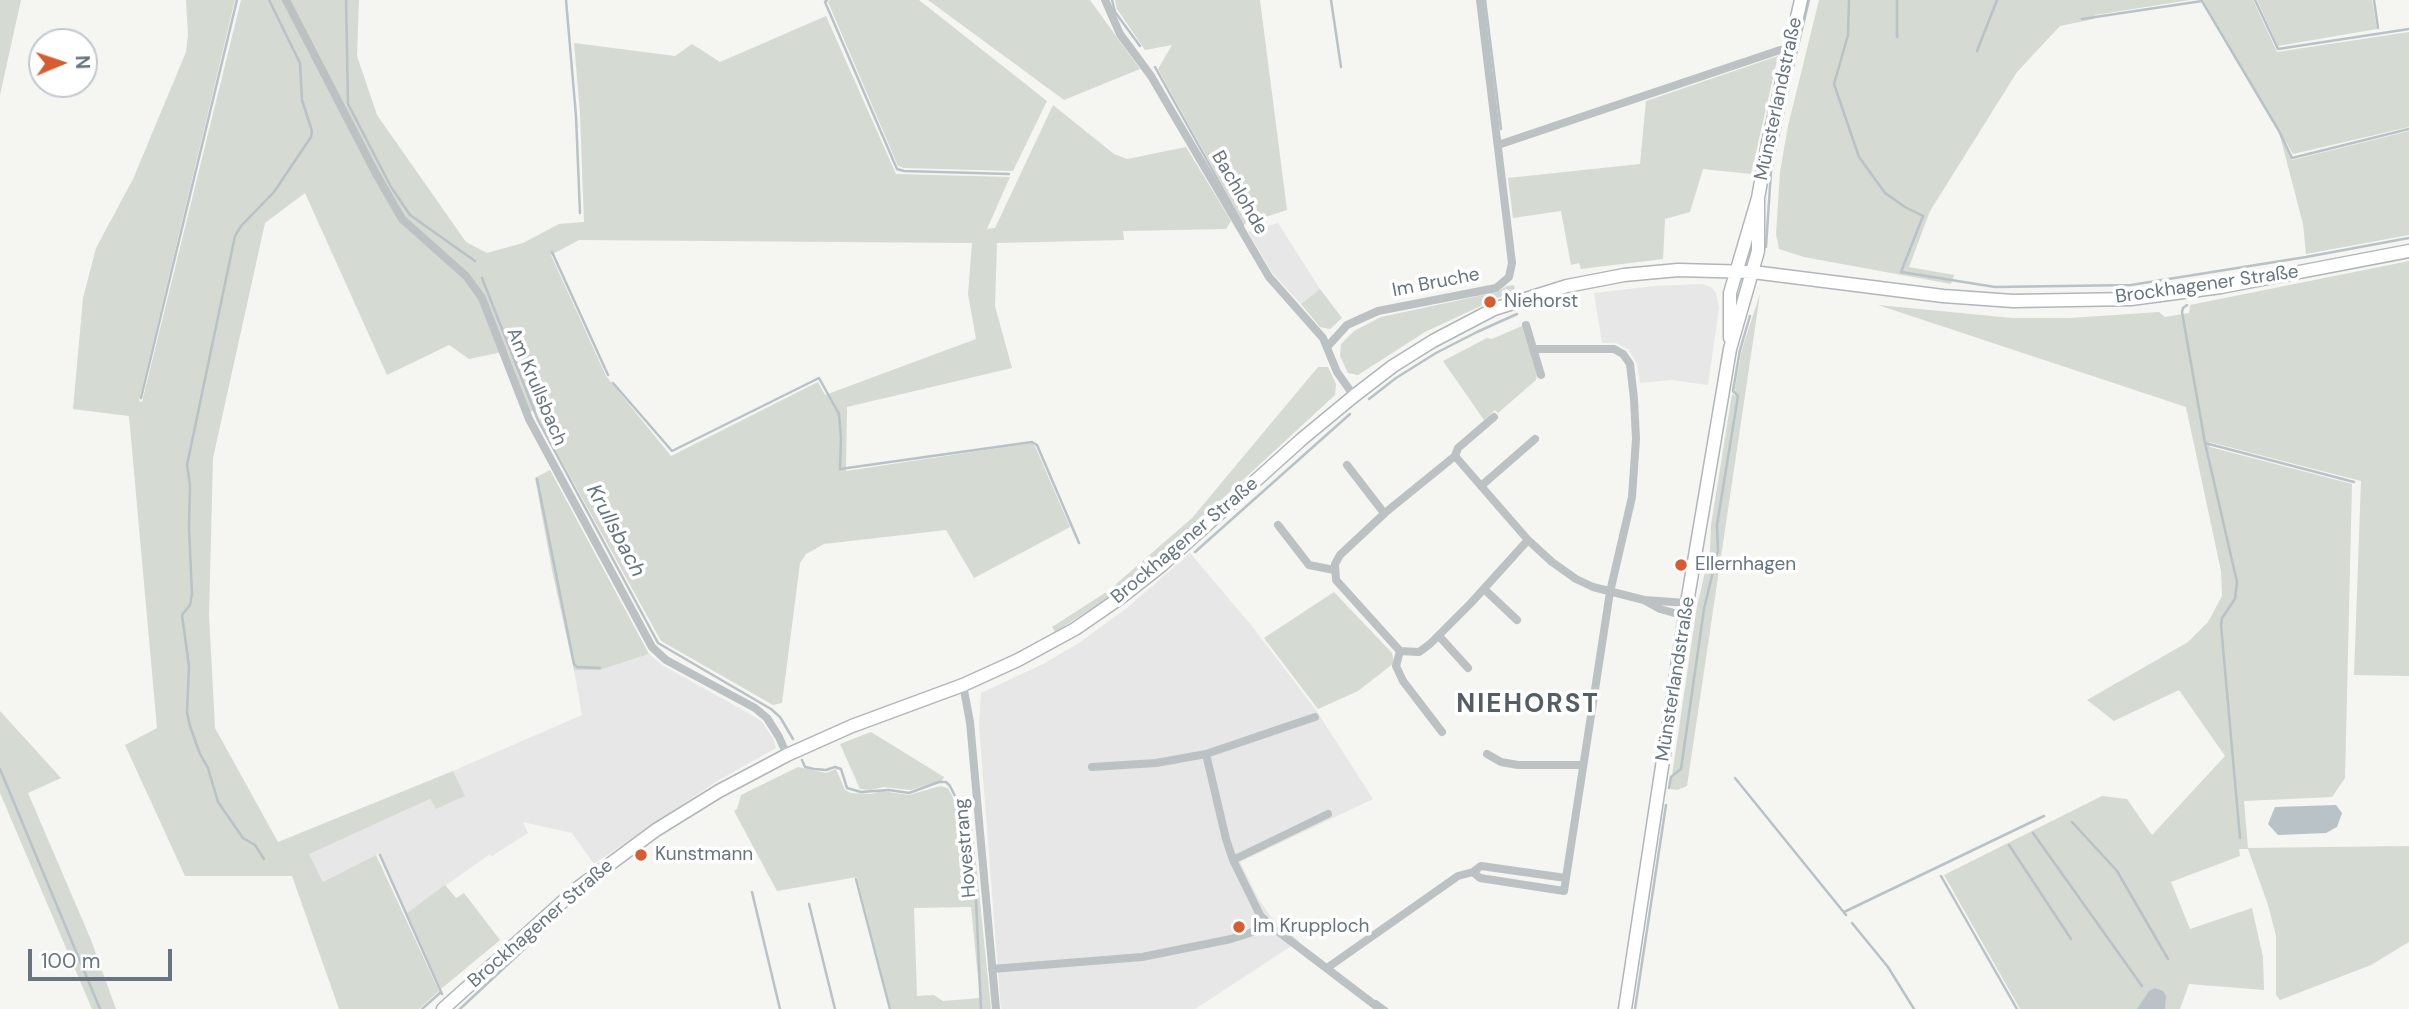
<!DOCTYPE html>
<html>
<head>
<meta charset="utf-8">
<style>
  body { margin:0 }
  #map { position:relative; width:2409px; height:1009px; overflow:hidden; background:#f5f5f2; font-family:"DM Sans",sans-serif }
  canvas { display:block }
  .north { position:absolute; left:28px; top:28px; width:70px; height:70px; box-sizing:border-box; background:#fff; border:2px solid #c2c8cd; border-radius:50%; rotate:88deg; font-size:19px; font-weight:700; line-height:28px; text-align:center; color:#667581 }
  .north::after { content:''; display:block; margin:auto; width:24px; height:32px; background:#d75c31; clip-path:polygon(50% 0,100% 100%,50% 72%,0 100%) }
  .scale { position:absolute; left:28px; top:949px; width:144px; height:32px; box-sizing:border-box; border:4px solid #667581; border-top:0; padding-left:9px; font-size:21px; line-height:24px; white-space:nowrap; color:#667581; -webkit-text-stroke:5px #fff; paint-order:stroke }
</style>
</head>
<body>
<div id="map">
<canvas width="2409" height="1009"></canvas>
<div class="north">N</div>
<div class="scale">100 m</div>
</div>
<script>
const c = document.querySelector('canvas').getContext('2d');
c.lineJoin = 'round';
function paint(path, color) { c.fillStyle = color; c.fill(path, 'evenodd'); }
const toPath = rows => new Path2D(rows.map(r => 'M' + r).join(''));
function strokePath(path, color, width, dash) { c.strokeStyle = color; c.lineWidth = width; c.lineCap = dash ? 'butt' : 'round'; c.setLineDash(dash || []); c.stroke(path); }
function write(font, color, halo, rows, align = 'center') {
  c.font = font + ' "DM Sans",sans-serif'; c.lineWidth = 7; c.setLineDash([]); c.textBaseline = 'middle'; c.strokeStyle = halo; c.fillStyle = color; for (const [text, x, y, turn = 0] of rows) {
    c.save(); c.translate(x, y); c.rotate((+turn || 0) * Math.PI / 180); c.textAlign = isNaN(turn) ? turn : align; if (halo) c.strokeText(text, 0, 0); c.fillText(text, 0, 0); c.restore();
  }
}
const built = toPath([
  [1278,223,1320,289,1301,304,1273,274,1248,232],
  [1702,284,1711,287,1716,293,1719,308,1708,385,1671,380,1640,383,1637,364,1629,350,1616,343,1602,343,1594,293,1654,286],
  [1190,553,1251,625,1316,710,1373,799,1240,862,1258,898,1271,917,1299,941,1195,1009,1001,1009,979,725,981,693,1043,664,1079,643,1127,608],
  [649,654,662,665,750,714,762,722,773,738,776,748,714,783,594,864,572,833,523,822,528,833,492,856,490,854,407,913,380,853,323,883,308,854,430,799,436,809,464,796,453,771,582,715,574,670,600,670]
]);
const green = toPath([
  [0,0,21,0,0,95],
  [186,0,235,0,139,401,142,402,241,0,359,0,357,56,377,115,466,242,487,253,523,243,559,224,584,222,580,113,574,43,675,56,692,44,720,62,826,16,896,174,1010,177,987,229,995,228,1053,105,1114,154,1127,159,1186,147,1231,221,1226,229,1123,231,1124,240,997,243,995,306,1012,368,847,407,846,471,1032,443,1035,446,1070,527,974,578,946,530,824,544,806,554,800,563,782,703,773,705,661,641,539,420,546,416,543,407,530,412,507,351,469,359,449,345,387,375,305,193,265,223,213,458,209,615,215,728,278,842,453,771,465,796,436,809,430,799,309,854,323,882,376,855,439,991,419,1009,339,1009,292,876,185,876,125,745,157,728,129,416,73,409,83,298,96,248,133,179,186,52,188,35],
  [579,240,972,243,968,294,976,339,825,395,818,382,671,456,606,376,551,255],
  [830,0,919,0,1047,101,1013,171,904,168,898,166,828,2],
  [928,0,1090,0,1140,69,1064,100],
  [1115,0,1260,0,1287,210,1244,224,1158,69,1172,45,1145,50,1117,9],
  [1819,0,2190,0,2095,15,2094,19,2060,26,2017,72,1930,211,1909,267,1954,275,1951,284,1804,257,1779,249,1776,234,1780,172,1788,126],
  [2203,0,2253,0,2277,52,2409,32,2409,127,2293,154],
  [2257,0,2372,0,2377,29,2278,46],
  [1778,56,1751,174,1703,169,1690,212,1665,219,1663,259,1581,269,1579,263,1571,265,1561,211,1513,218,1508,178,1640,164,1646,101],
  [2409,131,2409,235,2306,254,2303,224,2279,132,2292,160],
  [2409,261,2409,676,2354,675,2361,481,2209,442,2210,447,2352,484,2345,778,2332,797,2244,801,2248,848,2409,846,2409,942,2371,965,2280,1000,2276,995,2276,936,2268,905,2248,849,2239,849,2240,856,2171,882,2190,929,2252,908,2263,957,2264,990,2189,984,2180,1009,2020,1009,1944,875,2102,796,2127,799,2152,835,2225,756,2179,690,2114,721,2087,700,2188,642,2208,622,2222,596,2221,571,2186,407,1878,305,2012,318,2070,318,2159,312,2165,317,2189,313,2190,305],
  [1514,285,1515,290,1425,332,1358,375,1348,373,1340,356,1341,344,1354,331,1381,317,1497,292,1507,286],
  [1320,289,1342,318,1330,329,1320,327,1301,304],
  [1760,294,1687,786,1677,790,1670,789,1697,606,1710,551,1711,525,1732,394,1736,396,1735,388,1742,349],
  [1522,326,1537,374,1536,380,1498,413,1495,410,1484,420,1443,361,1487,338,1492,339],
  [1318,367,1328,367,1336,384,1335,395,1154,562,1111,596,1055,632,1052,627,1108,591,1192,518],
  [550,470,649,654,600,670,574,670,552,570,535,478],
  [1334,592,1392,653,1394,663,1358,691,1318,709,1264,638],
  [0,711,61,778,28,793,91,940,116,1009,92,1009,0,793],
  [871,732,944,777,942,781,910,790,883,787,871,790,860,789,840,744],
  [798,767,826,773,836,769,845,790,851,793,871,794,882,791,909,795,940,786,948,788,962,815,971,814,991,1009,891,1009,857,877,777,891,734,811,737,809,741,795],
  [971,907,980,998,943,1001,934,995,917,996,914,908],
  [445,885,456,898,464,893,500,940,441,989,407,913]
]);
const water = toPath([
  [2336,805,2342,813,2337,827,2326,833,2278,835,2268,824,2275,807],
  [2155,988,2163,991,2166,996,2165,1009,2137,1009,2149,991]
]);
const stream = toPath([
  [346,0,348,104,391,187,410,215,475,261],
  [566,0,576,116,580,213],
  [827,0,825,2,897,169,904,171,1009,174],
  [1112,0,1115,12,1140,46],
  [1331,0,1341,67],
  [1485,0,1501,129],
  [1849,0,1848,35,1834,84,1859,157,1885,193,1905,207,1923,216,1901,272,1995,287,2131,285,2306,257,2409,238],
  [2255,0,2278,49,2409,29],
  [2374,0,2378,28],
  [2082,19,2202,1,2279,131,2292,158,2409,129],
  [1897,37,1897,0],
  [1977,51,1997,0],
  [1155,67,1243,225],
  [1792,71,1809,0],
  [1766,247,1771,171,1789,86],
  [552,252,608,375],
  [482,278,538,420,658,643,771,709,780,717,793,739],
  [2187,305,2183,308,2182,312,2205,443,2237,582,2235,599,2222,618,2221,625,2240,838],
  [613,383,672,451,819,378,839,414,841,438,840,469,1032,442,1037,445,1079,543],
  [141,398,237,0],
  [1369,399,1396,378,1436,353,1477,332,1517,314],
  [2205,443,2354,482],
  [537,479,574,664,577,667,600,668],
  [1195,552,1350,414],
  [802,760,805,767,814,769,826,770,835,767,841,769,847,788,861,792,889,790,909,793,939,782,946,782,950,786,965,816,975,878,981,1009],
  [0,769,100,1009],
  [1735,778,1846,915],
  [1669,788,1671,777,1681,769,1704,609,1718,551,1717,525,1738,396,1733,391,1740,350,1750,316],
  [2072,822,2117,871,2168,959],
  [2033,833,2142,986],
  [2009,845,2071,939],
  [380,855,442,994],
  [264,859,255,845,243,838,218,802,208,768,200,754,190,726,187,712,189,666,182,615,190,605,192,594,189,528,190,485,187,465,235,236,241,226,274,192,311,137,312,131,302,100,300,63,269,0],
  [1941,876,2017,1009],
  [856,879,890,1009],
  [752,892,780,1009],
  [809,904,835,1009],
  [1844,912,2044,816],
  [1852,923,1888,967,1914,1009],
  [1376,1001,1387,1009],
  [422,1009,441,992],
  [460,1009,550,925],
  [1635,1009,1666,805]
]);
const street = toPath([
  [286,0,375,172,402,219,466,276,482,298,529,419,652,647,666,660,755,708,767,718,779,737,787,755],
  [1105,0,1120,34,1151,76,1269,277,1323,338,1337,372,1354,396],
  [1498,145,1780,50,1789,51],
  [1526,325,1541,375],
  [1328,346,1347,325,1378,311,1496,288,1509,277,1512,263,1480,0],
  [1533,349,1614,349,1623,354,1630,364,1634,399,1636,439,1632,497,1610,592,1566,878,1481,866,1473,872,1480,878,1564,891,1566,878],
  [1494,417,1458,448,1455,456,1386,512,1340,555,1335,564,1336,580,1400,651,1419,652,1430,644,1471,603,1528,540],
  [1455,456,1528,540,1552,562,1576,579,1593,587,1644,600,1660,609,1685,616],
  [1347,465,1384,513],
  [1481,486,1535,439],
  [1278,525,1309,565,1334,570],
  [1484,589,1517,620],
  [1644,600,1687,603],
  [1439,636,1468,668],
  [1400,651,1396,666,1403,681,1442,732],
  [963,685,970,722,996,1009],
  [1206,754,1226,839,1233,860,1260,915,1271,926,1380,1009],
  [1487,754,1501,762,1518,765,1583,765],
  [1092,767,1156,763,1206,754,1315,717],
  [1233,860,1328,814],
  [1327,968,1458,876,1473,872],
  [992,969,1142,957,1231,939,1271,926]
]);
const secondary = toPath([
  [1730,338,1730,293,1758,198,1768,143,1801,0],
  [443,1009,579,887,656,830,719,791,787,755,852,726,963,685,1018,660,1075,629,1120,598,1162,565,1302,439,1354,396,1393,366,1433,341,1494,309,1567,286,1624,275,1678,270,1753,272,1943,296,2013,301,2131,299,2221,287,2409,251],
  [1625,1009,1687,603,1730,349,1758,251,1758,198]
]);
const markers = [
  [1490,302,7,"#d75c31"],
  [1681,565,7,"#d75c31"],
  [641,855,7,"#d75c31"],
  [1239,927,7,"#d75c31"]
];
const streetNames = [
  ["Münsterlandstraße",1779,99,-78],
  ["Bachlohde",1239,193,60],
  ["Im Bruche",1436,283,-11],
  ["Brockhagener Straße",2207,285,-8],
  ["Am Krullsbach",536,387,67],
  ["Brockhagener Straße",1185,541,-40],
  ["Münsterlandstraße",1676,679,-81],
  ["Hovestrang",966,848,-95],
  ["Brockhagener Straße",541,924,-41]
];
const poiNames = [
  ["Niehorst",1504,302],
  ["Ellernhagen",1695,565],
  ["Kunstmann",655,855],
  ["Im Krupploch",1253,927]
];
const waterNames = [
  ["Krullsbach",615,531,62]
];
const districtNames = [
  ["NIEHORST",1528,705]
];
paint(built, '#e6e7e6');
paint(green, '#d5dad2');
paint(water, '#b8c2c7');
strokePath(stream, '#b8c2c7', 2.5);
strokePath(secondary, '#b1b6ba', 15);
strokePath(street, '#bcc1c4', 8);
strokePath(secondary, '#fff', 12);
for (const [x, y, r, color] of markers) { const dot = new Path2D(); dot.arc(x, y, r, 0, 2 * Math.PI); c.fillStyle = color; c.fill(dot); strokePath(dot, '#fff', 2.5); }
write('19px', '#667581', '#fff', streetNames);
write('19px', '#667581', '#fff', poiNames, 'left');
write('italic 21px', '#63767e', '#fff', waterNames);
c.letterSpacing = '2px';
write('bold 26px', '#545e67', '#fff', districtNames);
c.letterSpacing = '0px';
</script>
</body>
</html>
